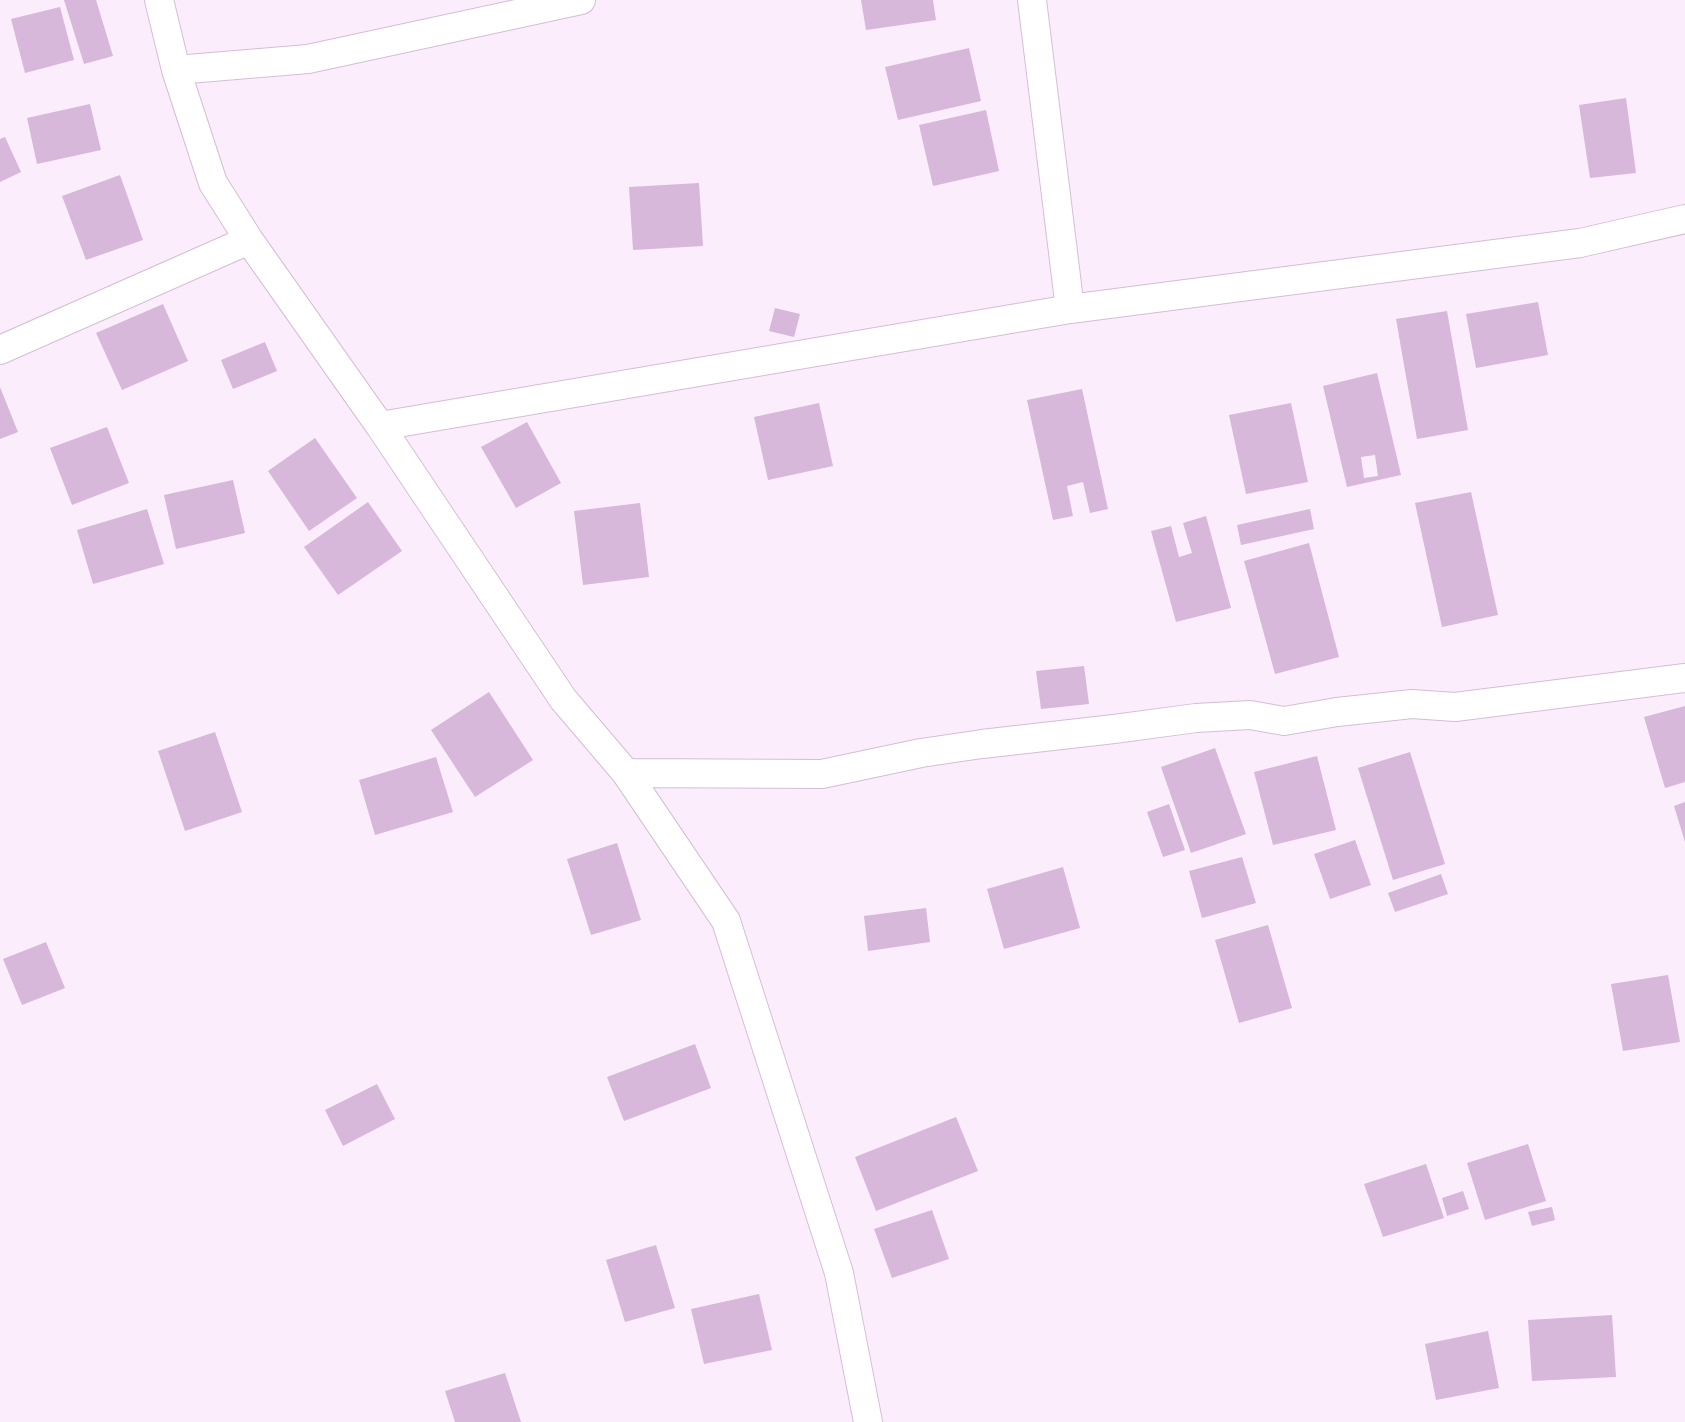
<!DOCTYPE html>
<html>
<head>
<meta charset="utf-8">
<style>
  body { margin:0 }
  canvas { display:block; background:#fbedfc }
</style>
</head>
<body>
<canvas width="1685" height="1422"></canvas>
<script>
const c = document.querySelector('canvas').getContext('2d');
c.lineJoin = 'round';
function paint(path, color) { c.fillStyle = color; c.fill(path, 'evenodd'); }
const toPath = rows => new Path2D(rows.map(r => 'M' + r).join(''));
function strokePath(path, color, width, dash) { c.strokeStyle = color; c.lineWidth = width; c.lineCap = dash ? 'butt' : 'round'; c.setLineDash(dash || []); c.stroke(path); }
const building = toPath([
  [64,0,96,0,113,56,84,64],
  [861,0,933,0,936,20,866,30],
  [60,7,74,60,25,73,11,19],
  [969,48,981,101,898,120,885,67],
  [1626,98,1636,173,1590,178,1579,105],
  [90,104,101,150,37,164,27,118],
  [986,110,999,171,933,186,919,125],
  [5,137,21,172,0,182,0,139],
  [120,175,143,240,86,260,62,196],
  [699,183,703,246,633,250,629,187],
  [1538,302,1548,355,1476,368,1466,314],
  [163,304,188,361,122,390,96,333],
  [775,308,800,314,794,337,769,331],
  [1447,311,1468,430,1417,439,1396,319],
  [265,342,277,371,233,389,221,360],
  [1377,373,1401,475,1347,487,1323,386],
  [1375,455,1378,476,1364,478,1361,457],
  [0,387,18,432,0,439],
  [1082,389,1108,509,1090,513,1083,482,1067,486,1073,516,1053,520,1027,400],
  [819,403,833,466,768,480,754,417],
  [1291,403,1308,482,1246,494,1229,415],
  [527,422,561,483,516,508,481,447],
  [107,427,129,483,72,505,50,448],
  [315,438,357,498,309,531,268,471],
  [233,480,245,533,176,549,164,495],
  [1471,492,1498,615,1442,627,1415,503],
  [368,502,402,551,338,595,304,547],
  [640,503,649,577,583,585,574,511],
  [147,509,164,564,93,584,77,530],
  [1310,509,1314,529,1241,545,1237,525],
  [1206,516,1231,608,1176,622,1151,531,1171,526,1179,557,1192,553,1183,523],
  [1309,543,1339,657,1275,674,1244,561],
  [1084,666,1089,704,1041,709,1036,671],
  [489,692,533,760,475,797,431,730],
  [1685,706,1685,782,1665,788,1644,717],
  [215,732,242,812,185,831,158,751],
  [1215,748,1246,834,1191,853,1161,767],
  [1410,752,1445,864,1393,880,1358,768],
  [1317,756,1336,830,1273,845,1254,772],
  [436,757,453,812,375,835,359,780],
  [1685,802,1685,842,1674,806],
  [1169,804,1185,850,1163,857,1147,812],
  [1355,840,1371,885,1330,899,1314,854],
  [617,843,641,920,591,935,567,859],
  [1242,857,1256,903,1202,918,1189,871],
  [1063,867,1080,928,1004,949,987,889],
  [1441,874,1448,894,1395,912,1388,893],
  [926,908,930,942,868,951,864,916],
  [1268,925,1292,1008,1239,1023,1215,940],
  [46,942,65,988,22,1005,3,959],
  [1668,975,1680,1042,1623,1051,1611,984],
  [695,1044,711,1088,624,1121,607,1077],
  [377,1084,395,1119,343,1146,325,1110],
  [956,1117,978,1171,876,1211,855,1157],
  [1528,1144,1546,1201,1485,1220,1467,1163],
  [1426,1164,1444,1218,1383,1237,1364,1184],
  [1463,1191,1469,1209,1447,1216,1442,1198],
  [1552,1207,1555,1220,1532,1226,1528,1212],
  [932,1210,949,1259,892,1278,874,1229],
  [656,1245,675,1308,625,1322,606,1260],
  [759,1294,772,1350,704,1364,691,1309],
  [1612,1315,1616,1377,1532,1381,1528,1320],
  [1488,1331,1499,1388,1436,1400,1425,1344],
  [505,1373,521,1422,455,1422,445,1391]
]);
const minor = toPath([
  [159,0,176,70,213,183,249,240,380,426,563,699,626,773,726,921,839,1273,868,1422],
  [1032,0,1070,309],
  [176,70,308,59,581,0],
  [0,350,249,240],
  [380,426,1070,309,1580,243,1685,219],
  [626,773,822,774,921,753,982,744,1114,729,1196,718,1250,715,1284,721,1337,712,1412,704,1455,707,1685,678]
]);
paint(building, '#d7b7da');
strokePath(minor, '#d4bed6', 30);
strokePath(minor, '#fff', 28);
</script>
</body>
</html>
